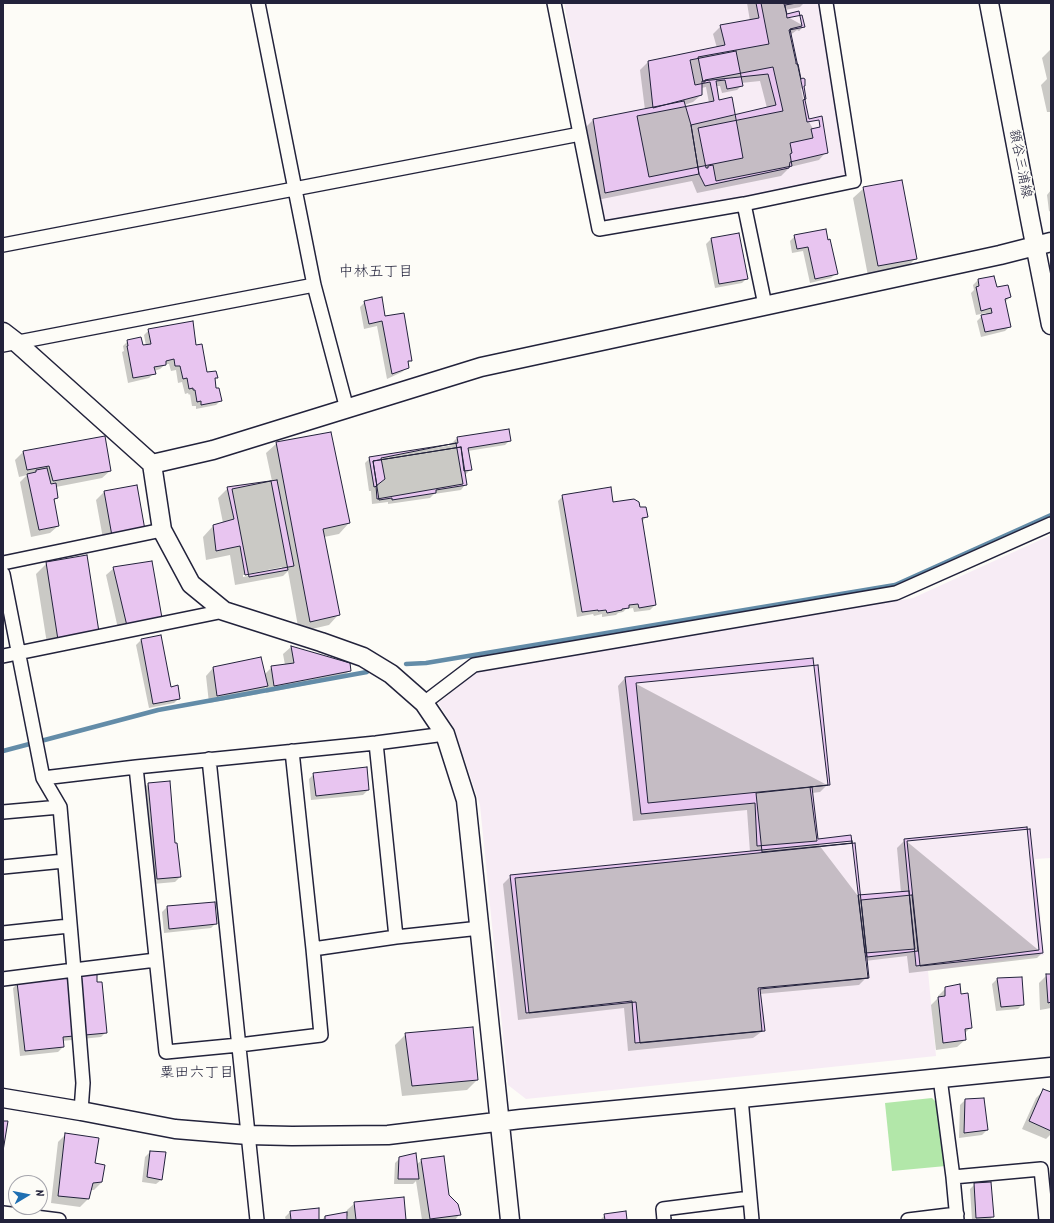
<!DOCTYPE html>
<html>
<head>
<meta charset="utf-8">
<style>
  body { margin:0 }
  #map { position:relative; width:1054px; height:1223px; overflow:hidden; background:#fdfcf7; font-family:Kalam,sans-serif }
  canvas { display:block }
  .frame { position:absolute; inset:0; border:4px solid #22223b; pointer-events:none }
  .north { position:absolute; left:8px; top:1175px; width:40px; height:40px; box-sizing:border-box; background:#fdfcf7; border:1px solid #a5a5ac; border-radius:50%; rotate:80deg; font-size:11px; font-weight:700; line-height:16px; text-align:center; color:#22223b }
  .north::after { content:''; display:block; margin:auto; width:14px; height:18px; background:#1f6fb2; clip-path:polygon(50% 0,100% 100%,50% 72%,0 100%) }
</style>
</head>
<body>
<div id="map">
<canvas width="1054" height="1223"></canvas>
<div class="frame"></div>
<div class="north">N</div>
</div>
<script>
const c = document.querySelector('canvas').getContext('2d');
c.lineJoin = 'round';
function paint(path, color) { c.fillStyle = color; c.fill(path, 'evenodd'); }
const toPath = rows => new Path2D(rows.map(r => 'M' + r).join(''));
function strokePath(path, color, width, dash) { c.strokeStyle = color; c.lineWidth = width; c.lineCap = dash ? 'butt' : 'round'; c.setLineDash(dash || []); c.stroke(path); }
function write(font, color, halo, rows, align = 'center') {
  c.font = font + ' Kalam,"Klee One",sans-serif'; c.lineWidth = 3.5; c.setLineDash([]); c.textBaseline = 'middle'; c.strokeStyle = halo; c.fillStyle = color; for (const [text, x, y, turn = 0] of rows) {
    c.save(); c.translate(x, y); c.rotate((+turn || 0) * Math.PI / 180); c.textAlign = isNaN(turn) ? turn : align; if (halo) c.strokeText(text, 0, 0); c.fillText(text, 0, 0); c.restore();
  }
}
const built = toPath([
  [564,3,819,3,848,177,605,222,598,191],
  [1051,535,1051,858,1035,859,1044,955,928,971,936,1056,526,1099,508,1085,480,805,454,728,438,703,477,672,913,598]
]);
const green = toPath([
  [932,1098,939,1105,946,1166,892,1171,885,1103]
]);
const shadow = toPath([
  [747,3,804,3,800,7,785,10,786,16,804,26,799,31,797,30,793,33,791,34,800,80,804,86,801,89,808,120,826,152,819,160,790,167,781,176,697,193,692,181,597,200,585,128,593,120,645,110,640,70,648,62,717,48,713,34,721,26,750,21],
  [760,81,767,108,734,116,719,101,716,86,720,86,722,93,737,90,742,85,741,83],
  [706,87,709,103,685,107,684,105,693,102,701,95,701,88],
  [1050,50,1051,50,1051,112,1047,112,1041,85,1047,79,1042,58],
  [864,188,916,258,905,269,868,276,853,198],
  [1051,190,1051,212,1049,211,1047,195],
  [825,230,836,273,831,278,810,283,803,251,792,253,790,241,795,236],
  [738,234,747,278,742,283,715,288,706,244,711,239],
  [978,280,996,288,1010,297,1005,302,1010,326,1005,331,981,337,977,321,982,316,987,315,986,313,976,315,971,293,974,290,973,285],
  [365,302,384,317,411,360,407,364,408,367,402,372,387,379,377,326,364,329,360,307],
  [149,330,196,346,206,373,216,377,214,380,216,389,221,400,216,405,196,409,196,406,192,406,190,394,189,395,188,393,185,394,182,382,178,383,176,370,171,371,169,364,166,364,160,369,154,371,154,373,149,378,128,383,122,352,124,351,123,346,128,341,142,346,146,346,144,335],
  [104,437,110,471,102,478,56,487,57,497,53,502,58,526,50,533,31,537,20,482,27,475,19,477,15,460,23,452],
  [457,438,510,440,505,445,468,451,471,469,466,474,464,475,465,485,461,490,434,494,430,498,388,504,388,502,372,504,371,491,369,491,365,463,370,458,453,445,452,443],
  [277,443,349,523,339,534,324,537,339,614,329,625,299,632,288,571,283,576,235,585,230,555,206,560,203,537,213,526,223,523,218,498,228,488,272,481,266,453],
  [282,567,282,569,243,577,243,575],
  [137,486,144,530,104,544,96,500,104,492],
  [563,496,613,503,639,508,646,517,642,522,655,605,650,610,634,612,633,608,626,609,623,612,618,613,616,615,602,617,602,614,594,616,593,614,577,617,558,501],
  [47,563,98,631,48,650,36,574],
  [114,568,153,626,119,633,106,575],
  [141,640,170,688,179,698,174,703,149,708,136,645],
  [291,647,349,664,349,671,342,678,266,693,266,687,259,694,209,703,206,676,213,668,264,675,272,667,285,665,283,654],
  [625,678,827,785,820,792,812,793,816,841,858,896,901,893,897,848,905,840,1042,953,1037,958,909,973,907,956,865,961,867,977,859,985,760,994,764,1030,753,1038,628,1051,624,1008,518,1020,503,884,511,876,750,852,747,810,633,821,618,686],
  [314,774,368,790,363,795,311,800,309,779],
  [148,784,174,844,180,877,175,882,153,884,143,789],
  [167,907,216,923,211,928,164,933,162,912],
  [1047,975,1051,975,1051,1008,1040,1010,1039,983],
  [997,979,1023,1004,1018,1009,996,1011,992,984],
  [18,983,106,1032,101,1037,62,1041,63,1047,58,1052,20,1056,13,988],
  [946,988,960,995,971,1027,964,1034,965,1040,957,1047,936,1050,931,1005,938,998,938,996],
  [406,1034,477,1080,467,1090,402,1096,395,1045],
  [1044,1090,1051,1093,1051,1134,1046,1139,1022,1129,1036,1098],
  [983,1099,987,1130,982,1135,959,1138,960,1105,965,1100],
  [66,1134,94,1163,102,1182,94,1190,90,1190,88,1199,80,1207,51,1203,58,1142],
  [150,1152,161,1180,156,1184,142,1182,145,1157],
  [400,1158,416,1165,422,1160,448,1195,459,1215,455,1220,422,1220,416,1181,413,1184,394,1184,395,1163],
  [975,1184,993,1216,990,1220,972,1220,970,1189],
  [355,1203,405,1220,348,1220,348,1216,346,1217,346,1220,322,1220,325,1216,347,1213,347,1210],
  [290,1212,318,1220,286,1220,285,1217],
  [605,1215,626,1220,600,1220]
]);
const stream = toPath([
  [406,664,426,663,895,585,1051,515],
  [3,751,158,710,367,672]
]);
const building = toPath([
  [756,3,789,3,784,4,787,14,799,11,802,26,790,29,809,119,822,116,828,153,790,162,789,168,705,186,699,174,691,125,776,105,768,74,702,81,702,95,653,108,648,61,725,45,720,25,759,18,756,3],
  [761,3,797,3,785,5,787,18,802,15,805,27,789,30,796,62,796,64,798,64,801,79,803,78,805,79,805,86,804,86,806,99,803,100,807,122,819,120,820,127,811,129,813,138,790,143,792,153,790,154,792,166,716,181,713,165,708,166,708,168,706,168,698,128,783,111,773,67,705,80,705,82,703,82,698,57,769,44,761,3],
  [736,51,743,86,727,89,725,80,716,81,719,100,732,97,743,158,649,177,637,116,714,101,710,82,695,85,690,60,736,51],
  [684,101,691,125,699,174,605,193,593,119,684,101],
  [902,180,917,259,878,266,863,187,902,180],
  [826,229,828,240,830,239,838,274,815,279,808,247,797,249,794,235,826,229],
  [739,233,748,279,719,284,711,238,739,233],
  [994,276,997,287,1008,285,1011,297,1005,299,1011,327,985,332,981,315,992,313,991,308,981,311,976,287,979,286,978,279,994,276],
  [382,297,385,316,404,313,412,361,408,361,409,368,392,374,382,321,369,324,364,301,382,297],
  [193,321,196,345,202,344,207,372,216,371,218,378,215,378,216,388,219,388,222,401,201,405,201,401,197,402,195,390,193,390,193,388,189,389,187,378,183,379,180,366,175,366,174,359,166,361,166,365,154,367,156,374,133,378,127,346,128,346,127,340,141,337,143,345,151,344,148,329,193,321],
  [509,429,511,441,468,448,472,470,464,471,461,447,373,461,377,486,374,487,369,457,458,443,457,437,509,429],
  [331,432,350,523,323,529,340,615,310,622,276,442,331,432],
  [105,436,111,471,53,481,49,466,27,470,23,451,105,436],
  [456,443,463,484,377,499,376,486,385,479,381,458,456,443],
  [461,447,467,485,436,490,436,493,392,500,392,498,379,500,373,461,461,447],
  [47,468,51,484,56,483,58,498,54,499,59,526,39,530,27,474,36,472,36,470,47,468],
  [277,480,294,566,245,575,240,546,216,551,213,525,234,519,227,487,277,480],
  [271,481,288,570,249,577,232,489,271,481],
  [137,485,145,530,112,536,104,491,137,485],
  [611,487,613,502,634,499,639,502,640,507,646,507,648,517,642,518,656,605,639,608,638,604,629,605,629,608,622,609,622,610,607,613,606,610,598,611,598,610,582,612,562,495,611,487],
  [87,555,99,632,58,640,46,562,87,555],
  [152,561,162,618,127,626,113,567,152,561],
  [161,635,171,687,178,685,180,699,153,704,141,639,161,635],
  [291,646,350,663,351,671,274,686,271,666,294,663,291,646],
  [261,657,268,686,217,696,213,667,261,657],
  [813,658,828,785,810,787,817,841,757,846,755,803,641,814,625,677,813,658],
  [818,665,830,785,648,803,636,683,818,665],
  [367,767,369,790,316,796,313,773,367,767],
  [170,781,175,843,177,843,181,877,157,879,148,783,170,781],
  [812,787,818,839,851,835,852,843,762,852,756,793,812,787],
  [1027,827,1039,950,916,966,904,839,1027,827],
  [1030,829,1043,953,920,966,907,841,1030,829],
  [852,841,868,978,758,988,762,1031,635,1043,632,1001,526,1013,510,875,852,841],
  [855,843,869,978,760,989,765,1031,640,1043,636,1002,529,1013,515,878,855,843],
  [909,891,915,949,865,953,858,895,909,891],
  [912,895,918,951,867,957,861,900,912,895],
  [215,902,217,924,169,929,167,906,215,902],
  [97,974,97,982,102,982,107,1033,63,1037,64,1047,25,1051,17,982,97,974],
  [1046,974,1051,974,1051,1002,1048,1003,1046,974],
  [1022,977,1024,1005,1001,1007,997,978,1022,977],
  [960,984,961,994,968,993,972,1028,965,1029,966,1040,943,1043,938,997,945,996,945,987,960,984],
  [473,1027,478,1080,412,1086,405,1033,473,1027],
  [1043,1089,1051,1092,1051,1131,1029,1121,1043,1089],
  [984,1098,988,1130,964,1133,965,1099,984,1098],
  [3,1121,8,1121,3,1151,3,1121],
  [65,1133,99,1138,95,1163,105,1165,102,1182,93,1183,89,1199,58,1196,65,1133],
  [150,1151,166,1152,162,1180,147,1177,150,1151],
  [416,1153,419,1179,398,1179,399,1157,416,1153],
  [444,1156,449,1195,458,1204,461,1215,430,1219,421,1159,444,1156],
  [991,1182,994,1217,976,1218,974,1183,991,1182],
  [404,1197,406,1220,356,1220,354,1202,404,1197],
  [319,1208,319,1220,291,1220,290,1211,319,1208],
  [626,1211,627,1220,605,1220,604,1214,626,1211],
  [347,1212,347,1220,325,1220,325,1216,347,1212]
]);
const street = toPath([
  [258,3,314,285,347,409],
  [554,3,599,229,744,204,854,181,826,3],
  [744,204,765,305],
  [3,245,580,134],
  [3,345,314,285],
  [3,563,162,530],
  [3,574,43,778,60,807,74,970,3,979],
  [3,656,224,611],
  [424,703,474,665,896,593,1051,524],
  [376,743,396,937],
  [209,759,257,1220],
  [136,767,166,1052,239,1045,321,1035,313,949,292,751],
  [43,778,136,767,376,743,445,734],
  [3,812,60,807],
  [3,867,64,861],
  [3,933,69,926],
  [313,949,396,937,480,928],
  [940,1078,953,1177,957,1220],
  [81,1111,83,1083,74,970,156,960],
  [953,1177,1041,1169,1046,1220],
  [750,1198,752,1220],
  [3,1213,59,1220],
  [664,1220,663,1209,750,1198,741,1098],
  [908,1220,957,1214]
]);
const secondary = toPath([
  [989,3,1030,219,1051,325],
  [3,332,16,342,152,464],
  [3,1098,81,1111,175,1129,248,1135,292,1136,388,1135,521,1119,741,1098,1051,1067],
  [510,1220,466,800,445,734,424,703,391,674,363,657,321,642,224,611,191,584,162,530,152,464,213,450,481,367,1000,255,1051,242]
]);
const streetNames = [
  ["額谷三浦線",1019,164,79]
];
const neighbourhoodNames = [
  ["中林五丁目",376,273],
  ["粟田六丁目",197,1074]
];
paint(built, '#f7ecf5');
paint(green, '#b2e7a9');
paint(shadow, '#0003');
strokePath(stream, '#638ca8', 4.5);
paint(building, '#e8c5f0');
strokePath(building, '#22223b', 1);
strokePath(street, '#22223b', 16);
strokePath(secondary, '#22223b', 21);
strokePath(street, '#fdfcf7', 13);
strokePath(secondary, '#fdfcf7', 18);
write('14px', '#22223b', '#fdfcf7', streetNames);
write('15px', '#22223b', '#fdfcf7', neighbourhoodNames);
</script>
</body>
</html>
